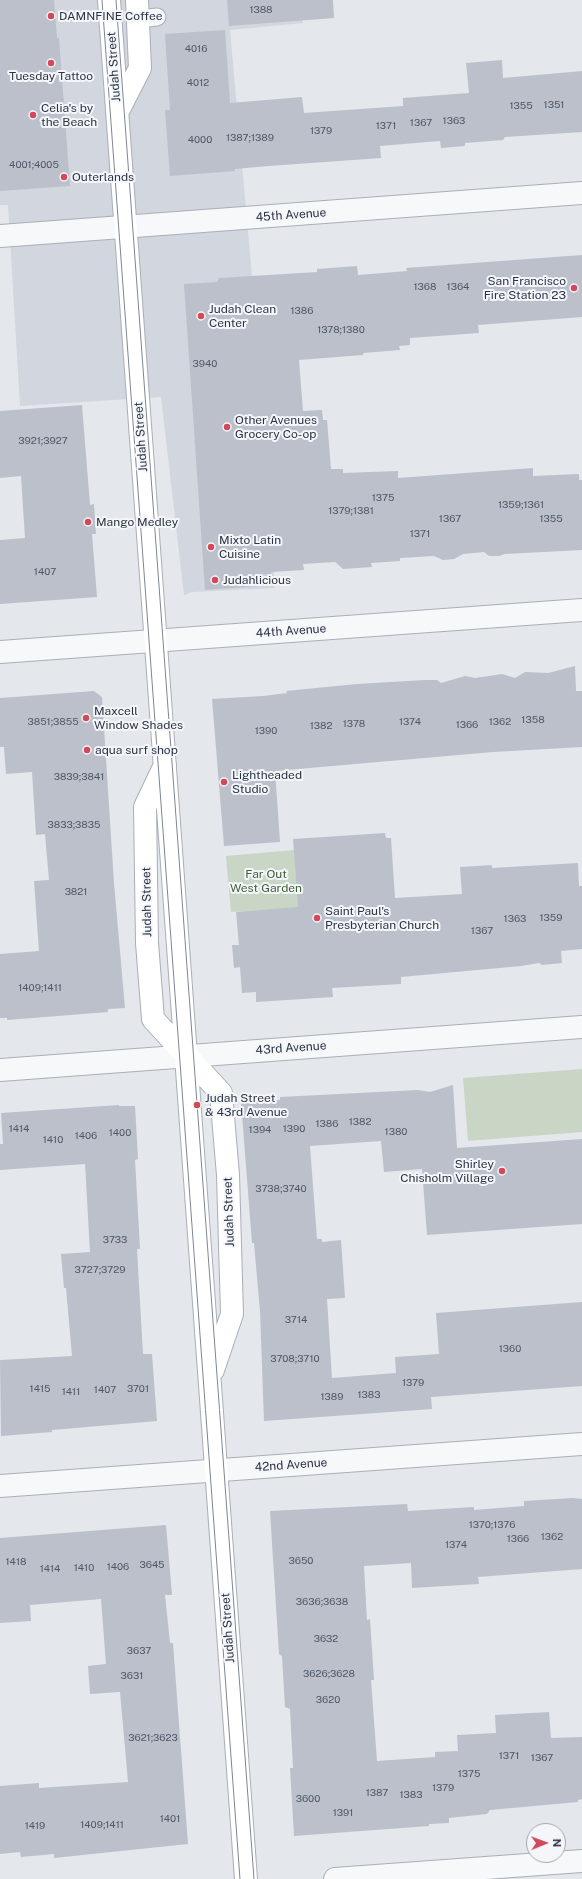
<!DOCTYPE html>
<html>
<head>
<meta charset="utf-8">
<style>
  body { margin:0 }
  #map { position:relative; width:582px; height:1879px; overflow:hidden; background:#e4e7ec; font-family:"Public Sans",sans-serif }
  canvas { display:block }
  .north { position:absolute; left:526px; top:1823px; width:40px; height:40px; box-sizing:border-box; background:#f4f6f9; border:1px solid #a4a8b1; border-radius:50%; rotate:89deg; font-size:11px; font-weight:700; line-height:16px; text-align:center; color:#2b3445 }
  .north::after { content:''; display:block; margin:auto; width:14px; height:18px; background:#d1495b; clip-path:polygon(50% 0,100% 100%,50% 72%,0 100%) }
</style>
</head>
<body>
<div id="map">
<canvas width="582" height="1879"></canvas>
<div class="north">N</div>
</div>
<script>
const c = document.querySelector('canvas').getContext('2d');
c.lineJoin = 'round';
function paint(path, color) { c.fillStyle = color; c.fill(path, 'evenodd'); }
const toPath = rows => new Path2D(rows.map(r => 'M' + r).join(''));
function strokePath(path, color, width, dash) { c.strokeStyle = color; c.lineWidth = width; c.lineCap = dash ? 'butt' : 'round'; c.setLineDash(dash || []); c.stroke(path); }
function write(font, color, halo, rows, align = 'center') {
  c.font = font + ' "Public Sans",sans-serif'; c.lineWidth = 4; c.setLineDash([]); c.textBaseline = 'middle'; c.strokeStyle = halo; c.fillStyle = color; for (const [text, x, y, turn = 0] of rows) {
    c.save(); c.translate(x, y); c.rotate((+turn || 0) * Math.PI / 180); c.textAlign = isNaN(turn) ? turn : align; if (halo) c.strokeText(text, 0, 0); c.fillText(text, 0, 0); c.restore();
  }
}
const built = toPath([
  [0,0,301,0,303,23,230,30,251,265,275,588,192,592,184,595,161,397,20,406,8,205,0,205]
]);
const green = toPath([
  [294,850,299,916,263,910,231,912,226,856],
  [582,1069,582,1132,468,1141,463,1078]
]);
const building = toPath([
  [0,0,54,0,57,38,59,38,70,186,0,191],
  [227,0,333,0,334,18,229,26],
  [225,30,230,103,302,97,304,113,403,106,403,98,469,93,466,63,502,60,503,78,582,71,582,132,505,137,503,140,465,143,465,146,441,148,440,141,380,146,381,158,269,166,235,169,235,171,170,176,165,110,170,110,165,34],
  [582,255,582,317,478,325,479,333,410,338,410,345,399,346,400,350,363,353,363,355,299,360,303,411,322,410,323,420,327,420,331,469,343,469,343,473,398,471,398,478,533,468,533,476,579,474,579,480,582,480,582,550,505,554,499,556,489,556,484,552,463,554,454,559,443,560,434,556,400,558,400,561,371,563,372,567,343,569,335,562,303,564,304,570,271,572,271,574,258,575,259,586,205,590,184,284,217,282,219,278,317,272,317,269,357,266,358,275,407,271,406,268],
  [82,405,90,505,94,504,96,534,92,534,97,597,0,604,0,540,25,538,21,476,0,478,0,411],
  [575,666,576,691,582,691,582,747,493,752,275,771,280,842,224,846,212,699,263,696,287,693,286,691,357,684,425,680,437,680,441,683,465,676,475,678,502,674,515,678,525,672,548,673],
  [94,691,102,697,114,883,125,1008,108,1009,108,1012,7,1020,7,1018,0,1018,0,954,39,951,34,881,49,880,45,834,36,835,32,772,6,774,4,747,0,747,0,698],
  [385,833,386,838,391,838,395,898,462,894,460,867,492,865,492,868,578,863,579,886,582,886,582,949,561,951,562,963,542,965,539,963,521,966,401,977,401,984,332,988,333,997,256,1002,256,992,242,993,240,967,234,968,232,945,239,945,236,912,298,907,293,839],
  [453,1085,457,1148,582,1139,582,1224,427,1235,422,1169,384,1172,381,1141,310,1146,317,1239,322,1239,322,1242,341,1240,345,1298,327,1299,332,1378,396,1373,395,1357,439,1354,436,1313,582,1302,582,1386,431,1397,432,1409,264,1421,260,1311,254,1243,252,1243,241,1102,280,1100,280,1097,418,1090,430,1092],
  [119,1105,119,1106,135,1106,138,1159,135,1160,140,1249,137,1249,143,1354,152,1354,157,1421,52,1430,52,1432,1,1436,0,1360,72,1356,66,1288,64,1288,61,1254,90,1252,85,1164,0,1170,0,1144,3,1144,1,1113],
  [573,1498,582,1499,582,1569,478,1577,479,1584,412,1588,411,1563,364,1566,367,1620,370,1619,374,1680,371,1680,377,1761,435,1757,435,1752,458,1751,457,1735,496,1733,495,1715,549,1712,551,1738,582,1737,582,1799,578,1800,578,1802,490,1810,487,1814,449,1818,449,1823,429,1824,429,1826,294,1836,290,1768,293,1768,290,1709,285,1707,282,1656,279,1654,270,1511,407,1504,408,1511,474,1507,474,1510,524,1506,524,1501],
  [166,1525,172,1595,165,1595,170,1643,173,1643,188,1844,54,1858,54,1854,21,1857,20,1852,0,1854,0,1786,39,1783,39,1788,128,1782,120,1692,90,1694,88,1666,106,1664,101,1599,30,1605,31,1621,0,1623,0,1538]
]);
const lane = toPath([
  [138,19,157,17]
]);
const street = toPath([
  [0,236,582,193],
  [0,652,582,610],
  [0,1070,582,1027],
  [0,1486,582,1444],
  [335,1879,582,1861]
]);
const secondary = toPath([
  [109,0,246,1879],
  [118,111,140,68,137,0],
  [165,765,145,807,147,943,153,1019,221,1093,228,1175,232,1314,213,1370]
]);
const tram = toPath([
  [102,0,240,1879],
  [116,0,254,1879]
]);
const markers = [
  [51,16,4,"#d1495b"],
  [51,63,4,"#d1495b"],
  [33,115,4,"#d1495b"],
  [64,177,4,"#d1495b"],
  [574,288,4,"#d1495b"],
  [201,316,4,"#d1495b"],
  [227,427,4,"#d1495b"],
  [88,522,4,"#d1495b"],
  [211,547,4,"#d1495b"],
  [215,580,4,"#d1495b"],
  [86,718,4,"#d1495b"],
  [87,750,4,"#d1495b"],
  [224,782,4,"#d1495b"],
  [317,918,4,"#d1495b"],
  [197,1105,4,"#d1495b"],
  [502,1171,4,"#d1495b"]
];
const numberNames = [
  ["1388",261,10],
  ["4016",196,49],
  ["4012",198,83],
  ["1351",554,105],
  ["1355",521,106],
  ["1363",454,121],
  ["1367",421,123],
  ["1371",386,126],
  ["1379",321,131],
  ["1387;1389",250,138],
  ["4000",200,140],
  ["4001;4005",34,165],
  ["1368",425,287],
  ["1364",458,287],
  ["1386",302,311],
  ["1378;1380",341,330],
  ["3940",205,364],
  ["3921;3927",43,441],
  ["1375",383,498],
  ["1359;1361",521,505],
  ["1379;1381",351,511],
  ["1367",450,519],
  ["1355",551,519],
  ["1371",420,534],
  ["1407",45,572],
  ["1358",533,720],
  ["3851;3855",53,722],
  ["1374",410,722],
  ["1362",500,722],
  ["1378",354,724],
  ["1366",467,725],
  ["1382",321,726],
  ["1390",266,731],
  ["3839;3841",79,777],
  ["3833;3835",74,825],
  ["3821",76,892],
  ["1359",551,918],
  ["1363",515,919],
  ["1367",482,931],
  ["1409;1411",40,988],
  ["1382",360,1122],
  ["1386",327,1124],
  ["1414",19,1129],
  ["1390",294,1129],
  ["1394",260,1130],
  ["1380",396,1132],
  ["1400",120,1133],
  ["1406",86,1136],
  ["1410",53,1140],
  ["3738;3740",281,1189],
  ["3733",115,1240],
  ["3727;3729",100,1270],
  ["3714",296,1320],
  ["1360",510,1349],
  ["3708;3710",295,1359],
  ["1379",413,1383],
  ["1415",40,1389],
  ["3701",138,1389],
  ["1407",105,1390],
  ["1411",71,1392],
  ["1383",369,1395],
  ["1389",332,1397],
  ["1370;1376",492,1525],
  ["1362",552,1537],
  ["1366",518,1539],
  ["1374",456,1545],
  ["3650",301,1561],
  ["1418",16,1562],
  ["3645",152,1565],
  ["1406",118,1567],
  ["1410",84,1568],
  ["1414",50,1569],
  ["3636;3638",322,1602],
  ["3632",326,1639],
  ["3637",139,1651],
  ["3626;3628",329,1674],
  ["3631",132,1676],
  ["3620",328,1700],
  ["3621;3623",153,1738],
  ["1371",509,1756],
  ["1367",542,1758],
  ["1375",469,1774],
  ["1379",443,1788],
  ["1387",377,1793],
  ["1383",411,1795],
  ["3600",308,1799],
  ["1391",343,1813],
  ["1401",170,1819],
  ["1409;1411",102,1825],
  ["1419",35,1826]
];
const poiNames = [
  ["DAMNFINE Coffee",59,16],
  ["Tuesday Tattoo",51,76,"center"],
  ["Celia's by",41,108],
  ["the Beach",41,122],
  ["Outerlands",72,177],
  ["San Francisco",566,281,"right"],
  ["Fire Station 23",566,295,"right"],
  ["Judah Clean",209,309],
  ["Center",209,323],
  ["Other Avenues",235,420],
  ["Grocery Co-op",235,434],
  ["Mango Medley",96,522],
  ["Mixto Latin",219,540],
  ["Cuisine",219,554],
  ["Judahlicious",223,580],
  ["Maxcell",94,711],
  ["Window Shades",94,725],
  ["aqua surf shop",95,750],
  ["Lightheaded",232,775],
  ["Studio",232,789],
  ["Saint Paul's",325,911],
  ["Presbyterian Church",325,925],
  ["Judah Street",205,1098],
  ["& 43rd Avenue",205,1112],
  ["Shirley",494,1164,"right"],
  ["Chisholm Village",494,1178,"right"]
];
const streetNames = [
  ["Judah Street",114,67,-94],
  ["45th Avenue",291,215,-4],
  ["Judah Street",141,437,-94],
  ["44th Avenue",291,631,-4],
  ["Judah Street",147,902,-91],
  ["43rd Avenue",291,1048,-4],
  ["Judah Street",229,1212,-92],
  ["42nd Avenue",291,1465,-4],
  ["Judah Street",228,1628,-94]
];
const parkNames = [
  ["Far Out",266,874],
  ["West Garden",266,888]
];
paint(built, '#d2d6de');
paint(green, '#c9d6c5');
paint(building, '#bbc0ca');
strokePath(lane, '#a9aeb7', 19);
strokePath(street, '#a9aeb7', 24);
strokePath(secondary, '#a9aeb7', 24);
strokePath(lane, '#f7f8fa', 17);
strokePath(street, '#f7f8fa', 22);
strokePath(secondary, '#fff', 22);
strokePath(tram, '#7d8696', 1);
for (const [x, y, r, color] of markers) { const dot = new Path2D(); dot.arc(x, y, r, 0, 2 * Math.PI); c.fillStyle = color; c.fill(dot); strokePath(dot, '#f4f6f9', 1.5); }
write('10px', '#4f5766', null, numberNames);
write('12px', '#2b3445', '#f4f6f9', poiNames, 'left');
write('12px', '#2b3445', '#f4f6f9', streetNames);
write('12px', '#3f6138', '#f4f6f9', parkNames);
</script>
</body>
</html>
